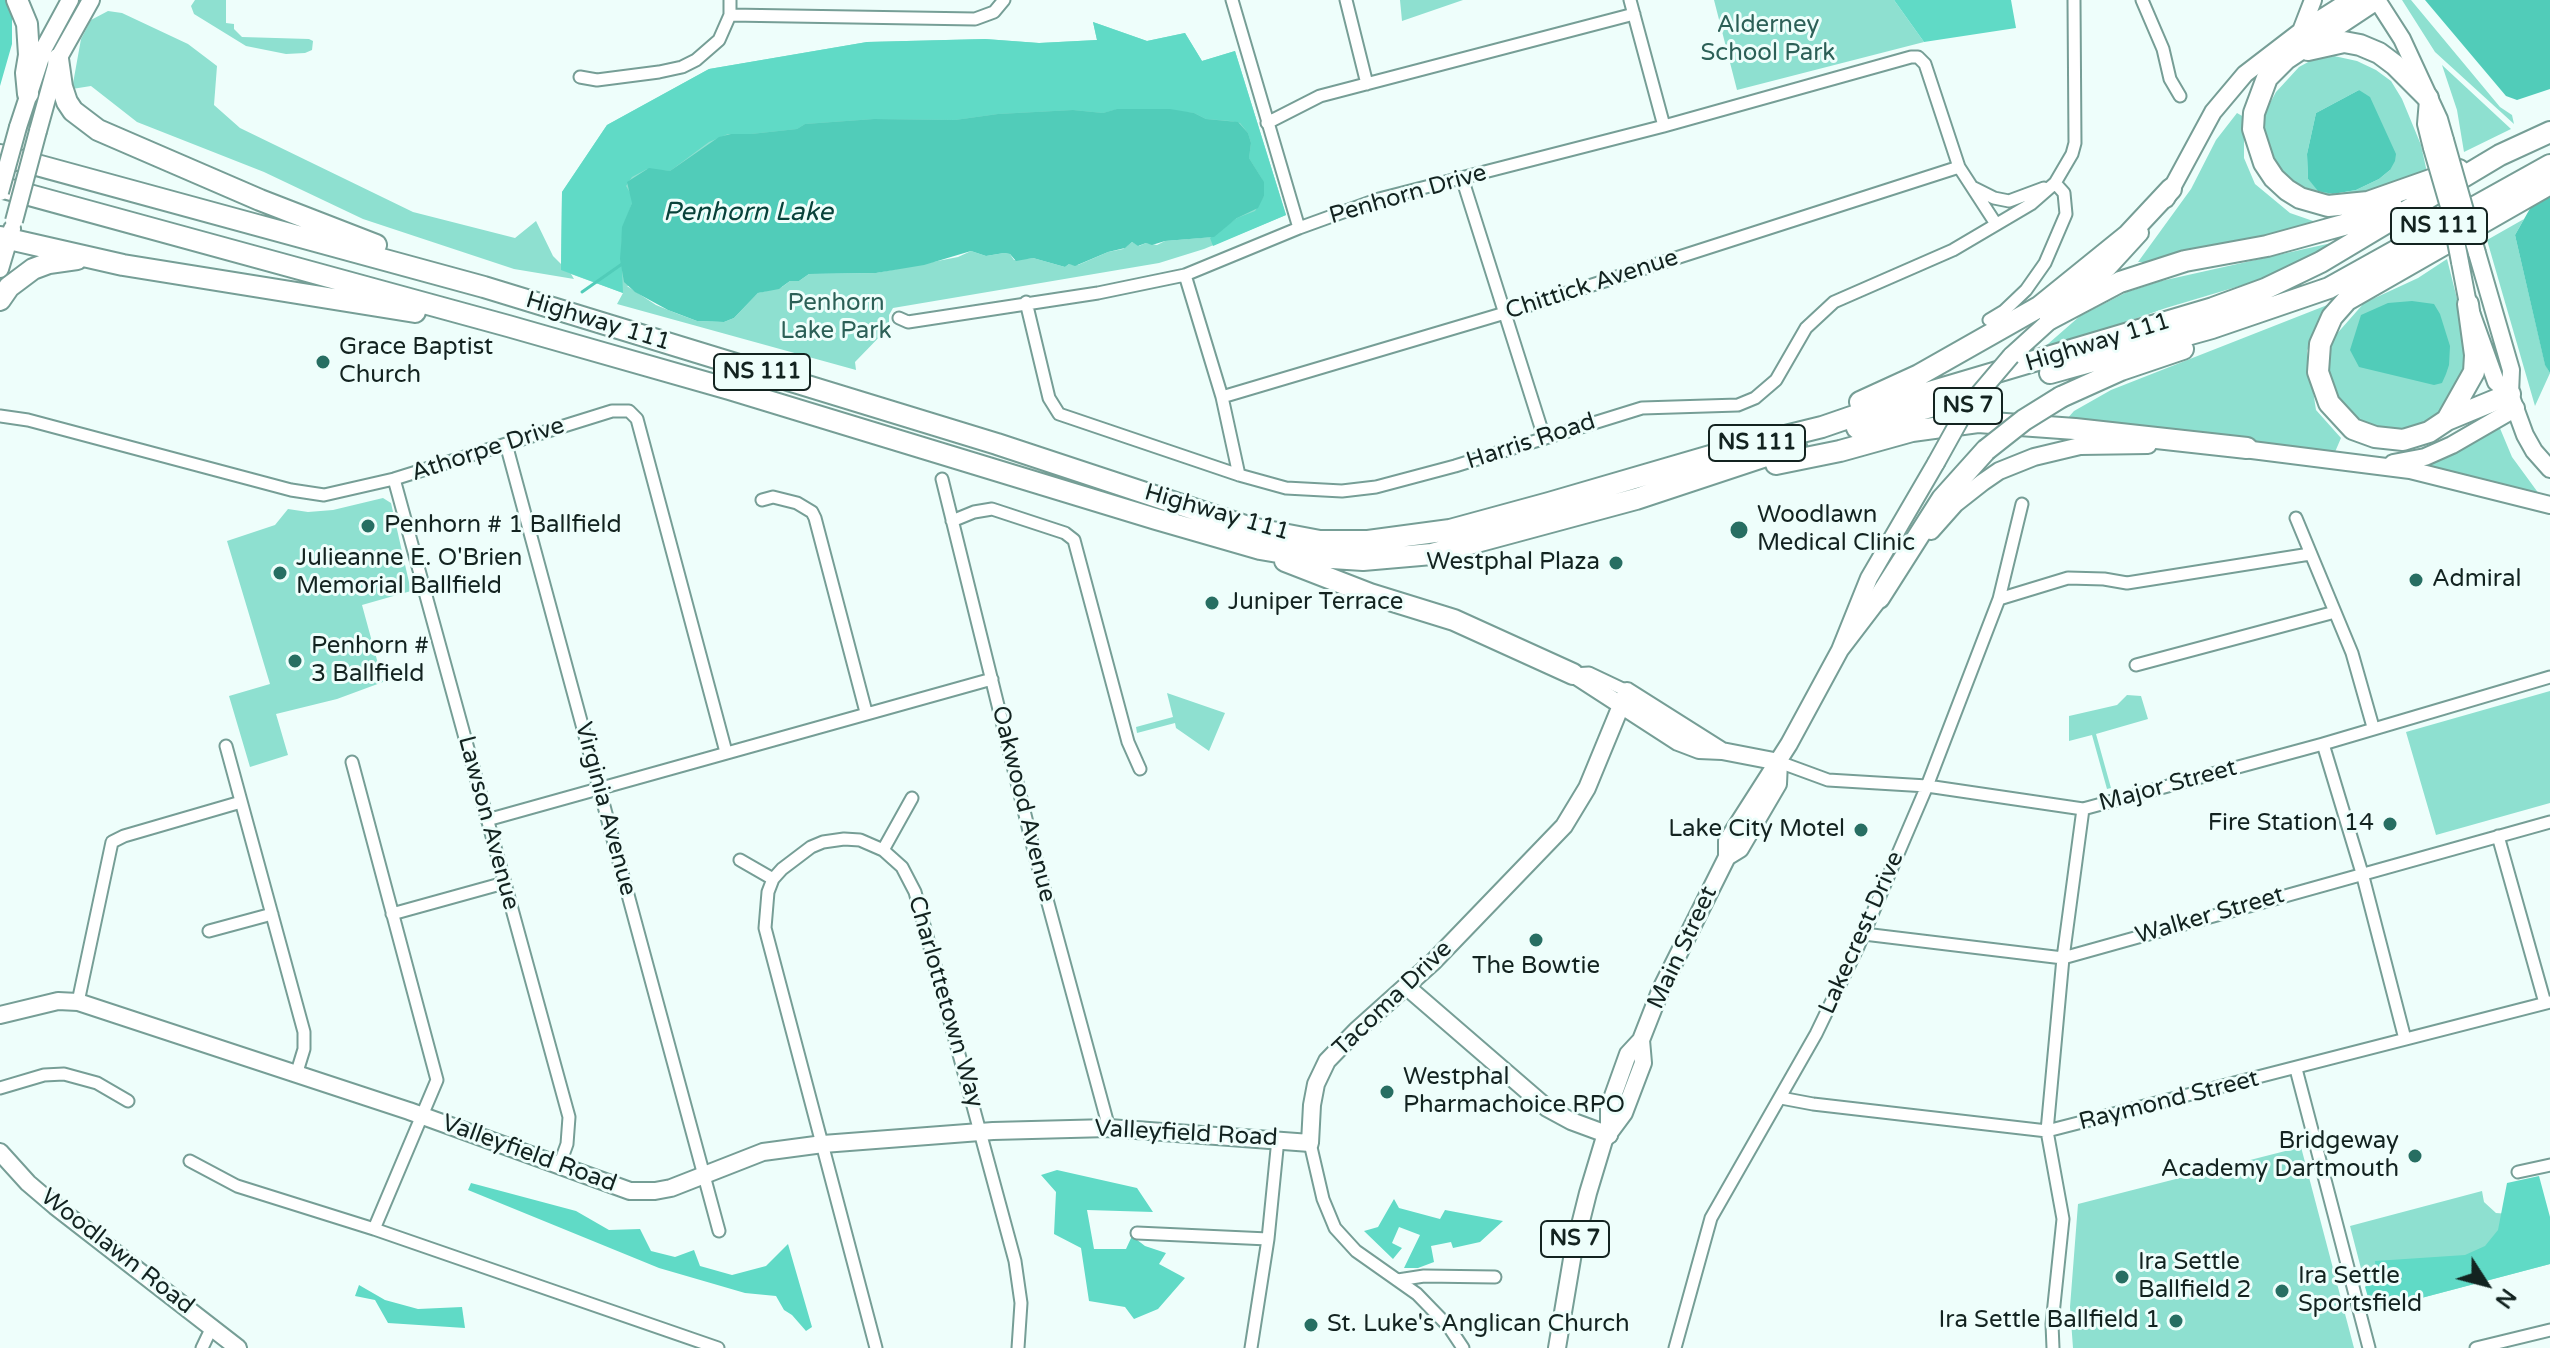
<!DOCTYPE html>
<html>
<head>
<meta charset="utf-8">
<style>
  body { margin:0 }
  #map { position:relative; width:2550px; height:1348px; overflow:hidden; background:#eefefb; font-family:"Varela Round",sans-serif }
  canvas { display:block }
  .north { position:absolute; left:2446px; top:1244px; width:80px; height:80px; -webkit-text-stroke:6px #eefefb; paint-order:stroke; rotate:126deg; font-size:22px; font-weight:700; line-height:32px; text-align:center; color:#132320 }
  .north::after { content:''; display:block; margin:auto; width:28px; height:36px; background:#132320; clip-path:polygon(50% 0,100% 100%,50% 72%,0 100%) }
</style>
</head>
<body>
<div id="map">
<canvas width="2550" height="1348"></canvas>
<div class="north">N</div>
</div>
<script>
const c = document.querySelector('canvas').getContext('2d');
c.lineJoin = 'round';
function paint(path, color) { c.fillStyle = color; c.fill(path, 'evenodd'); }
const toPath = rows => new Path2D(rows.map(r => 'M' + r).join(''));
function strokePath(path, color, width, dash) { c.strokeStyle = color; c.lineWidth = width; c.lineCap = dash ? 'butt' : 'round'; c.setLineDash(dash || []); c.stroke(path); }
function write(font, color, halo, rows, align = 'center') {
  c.font = font + ' "Varela Round",sans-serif'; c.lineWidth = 6; c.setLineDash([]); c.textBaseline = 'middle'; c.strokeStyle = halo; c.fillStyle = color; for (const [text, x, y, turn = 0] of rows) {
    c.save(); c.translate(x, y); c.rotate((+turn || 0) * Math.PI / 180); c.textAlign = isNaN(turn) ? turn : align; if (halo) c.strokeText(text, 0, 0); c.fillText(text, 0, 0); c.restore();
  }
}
const green = toPath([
  [195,0,226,0,226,23,234,24,234,29,242,37,309,39,313,41,312,50,305,53,286,54,246,46,194,14,191,6],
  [1400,0,1463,0,1402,21],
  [1714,0,1894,0,1924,42,1737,90],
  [2402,0,2411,0,2500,107,2512,115,2514,124,2435,52],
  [108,11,122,13,188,44,217,66,214,105,240,128,413,212,515,238,536,221,553,256,561,264,562,192,607,125,709,69,867,42,985,39,1039,43,1097,40,1093,22,1147,41,1185,33,1202,61,1235,51,1286,215,1204,249,1159,263,893,308,889,315,889,327,855,362,856,370,617,304,623,293,571,274,574,279,514,269,363,219,264,172,137,122,91,86,72,89,81,39,91,20],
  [1237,218,1212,237,1165,241,1157,245,1146,243,1139,246,1132,242,1123,249,1108,252,1078,265,1069,264,1065,267,1033,258,1014,260,1010,254,1004,253,986,256,971,251,958,257,876,273,809,274,799,281,790,281,782,287,758,293,734,318,724,322,697,321,678,314,656,305,627,286],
  [2334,56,2357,61,2376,70,2391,81,2402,99,2421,145,2428,177,2328,204,2285,183,2267,153,2261,129,2265,112,2276,92,2299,67,2310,61],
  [2359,90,2390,170,2379,179,2356,190,2333,194,2318,190,2308,179,2307,154,2316,113],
  [2442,65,2511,129,2464,152,2457,110],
  [2237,113,2244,117,2244,158,2255,184,2290,213,2316,222,2328,222,2146,262,2138,262,2191,189,2216,140],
  [2524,219,2515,235,2545,364,2550,373,2535,406,2487,240],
  [2345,240,2283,273,2166,308,2062,344,2033,357,2080,316,2127,292,2161,281],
  [2447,259,2474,366,2453,413,2397,436,2359,425,2343,409,2331,386,2328,360,2334,337,2364,303,2418,278],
  [2340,300,2317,328,2307,351,2316,410,2341,438,2335,452,2066,420,2074,411,2111,390],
  [2499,426,2512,457,2542,498,2424,466,2450,455],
  [383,498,391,503,411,591,362,605,383,682,337,699,276,714,288,755,250,767,229,696,270,684,227,541,275,525,288,509,308,512,333,510],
  [2550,691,2550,803,2436,835,2406,732],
  [1167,693,1225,713,1209,751,1176,728,1175,723,1137,733,1136,727,1173,717],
  [2127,695,2141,696,2148,719,2096,734,2111,788,2107,789,2092,735,2069,741,2069,716,2117,705],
  [2301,1147,2354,1348,2073,1348,2070,1307,2078,1204],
  [2482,1191,2484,1202,2496,1213,2550,1217,2550,1264,2372,1311,2350,1226]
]);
const forest = toPath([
  [0,0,8,0,12,9,12,44,0,86],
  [1894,0,2011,0,2016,28,1924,42],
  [1093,22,1147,41,1185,33,1202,61,1235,51,1286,215,1213,246,1210,238,1237,218,1255,211,1264,196,1262,179,1249,158,1251,143,1248,133,1240,123,1230,121,1206,119,1194,113,1158,109,1118,109,1103,113,1073,110,998,114,955,120,874,119,805,124,797,129,751,134,728,134,709,142,670,171,647,169,632,177,626,186,632,196,632,203,623,227,621,246,623,293,561,270,562,192,607,125,709,69,867,42,985,39,1039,43,1097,40],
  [1057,1170,1137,1188,1153,1212,1087,1210,1094,1249,1126,1249,1132,1236,1145,1246,1166,1253,1159,1264,1185,1278,1158,1309,1134,1319,1125,1307,1089,1301,1081,1248,1054,1234,1056,1192,1041,1175],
  [2539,1176,2550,1217,2550,1264,2372,1311,2365,1287,2376,1277,2375,1261,2465,1255,2485,1246,2498,1230,2507,1183],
  [471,1183,576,1211,609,1230,640,1229,651,1251,675,1257,694,1250,700,1266,732,1275,766,1266,788,1244,812,1327,806,1331,792,1315,784,1310,776,1296,745,1293,659,1268,468,1190],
  [1394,1199,1399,1208,1440,1219,1445,1210,1503,1221,1480,1242,1453,1248,1451,1242,1431,1246,1434,1262,1418,1268,1404,1268,1420,1235,1399,1227,1392,1243,1402,1248,1393,1259,1364,1231,1378,1227],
  [359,1285,385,1300,418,1309,462,1307,465,1328,388,1323,375,1300,355,1296]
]);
const water = toPath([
  [2425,0,2550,0,2550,89,2517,100,2506,96],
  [2359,90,2370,97,2396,154,2395,161,2390,170,2379,179,2356,190,2333,194,2318,191,2308,179,2307,154,2316,113],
  [1117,109,1170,109,1194,113,1206,119,1238,122,1248,133,1251,143,1249,158,1264,182,1264,196,1258,208,1237,218,1214,237,1165,241,1152,245,1146,243,1138,246,1132,242,1125,248,1108,252,1075,266,1069,264,1065,267,1033,258,1016,261,1010,254,1004,253,986,256,971,251,924,265,876,273,809,274,799,281,790,281,779,289,758,293,734,318,724,322,697,321,668,310,635,292,624,282,620,259,621,246,622,227,632,203,627,182,649,168,670,171,719,137,731,134,751,134,797,129,805,124,874,119,955,120,998,114,1073,110,1103,113],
  [2550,196,2550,373,2545,365,2515,235,2532,205],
  [2412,301,2434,304,2440,314,2450,346,2449,365,2446,374,2442,383,2434,385,2359,367,2350,350,2361,315,2388,303]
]);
const stream = toPath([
  [582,292,622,264]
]);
const street = toPath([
  [1232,0,1299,228],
  [1346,0,1367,84],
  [1630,0,1664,126],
  [2142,0,2163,49,2170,79,2180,96],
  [730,15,975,19,994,12,1004,0],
  [580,77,597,80,659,72,682,67,696,60,719,40,730,15,730,0],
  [1267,123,1320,96,1634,14],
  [1462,178,1544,437],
  [1974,188,1994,198,2009,201,2044,188],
  [1185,275,1222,397,1239,475],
  [1026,302,1049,398,1059,414,1239,475,1286,488,1342,491,1376,487,1455,466,1642,408,1738,405,1755,398,1776,380,1806,328,1834,302,1953,250,2031,204,2055,183,2072,154,2075,143,2074,0],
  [899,318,908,322,1098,293,1185,275,1299,228,1379,199,1664,126,1911,57,1918,57,1925,64,1959,167,1996,224],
  [1989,320,2004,311,2026,290,2045,263,2066,214,2064,193,2055,183],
  [1222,397,1505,313,1959,167],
  [0,416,28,420,291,490,324,495,394,479,612,411,629,411,637,419,726,752],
  [506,444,719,1231],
  [394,479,569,1117,567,1144,559,1166],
  [942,479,1036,859,1109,1128],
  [762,500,773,497,797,503,812,512,815,518,866,712],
  [2296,518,2352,653,2373,727],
  [952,521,974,512,992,509,1065,533,1074,540,1128,742,1140,769],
  [1999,599,2068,578,2104,579,2127,583,2310,554],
  [2136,665,2335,612],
  [1573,674,1589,673,1627,691],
  [2323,744,2362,873,2405,1039],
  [226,746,304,1032,304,1049,296,1075],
  [352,762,437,1080,374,1229],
  [1779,762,1828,780,1927,786,2083,809,2323,744,2550,677],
  [487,820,992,679],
  [2498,836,2545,1003],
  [883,850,912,798],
  [740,860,773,879],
  [392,914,504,883],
  [209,931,272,914],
  [1864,934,2063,958,2550,822],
  [78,1002,112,842,124,836,241,802],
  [2296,1069,2369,1348],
  [0,1088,44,1075,64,1074,97,1083,128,1101],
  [1781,1098,1813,1104,2047,1131,2550,1002],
  [1310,1143,1323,1199,1335,1228,1356,1251,1417,1294,1449,1327,1463,1348],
  [190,1161,237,1186,374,1229,718,1348],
  [2518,1172,2550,1165],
  [1137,1233,1268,1239],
  [1398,1280,1424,1276,1495,1277],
  [202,1348,212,1327],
  [876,1348,765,928,768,892,773,879,782,869,811,847,823,842,844,839,860,840,883,850,902,867,915,892,1015,1261,1021,1303,1018,1348],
  [1251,1348,1268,1239,1278,1139],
  [1675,1348,1711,1218,1816,1034,1858,947,1927,786,1999,599,2022,504],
  [2053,1348,2052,1324,2063,1219,2047,1131,2063,958,2083,809],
  [2476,1348,2550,1330]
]);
const secondary = toPath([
  [2377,0,2402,39,2439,119,2445,140],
  [2428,100,2426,124,2432,148],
  [18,127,44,48,70,0],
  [38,131,58,59,91,0],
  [2477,253,2511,370,2510,394],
  [2460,262,2468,304,2496,382,2510,394,2525,435,2534,451,2550,469],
  [0,269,12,229],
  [1573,674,1678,742,1699,750,1722,751,1779,762],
  [1407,987,1547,1108,1571,1121,1609,1135],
  [0,1015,58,1001,78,1002,409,1111,630,1191,655,1191,671,1188,763,1152,823,1144,993,1131,1109,1128,1310,1143,1312,1105,1316,1084,1327,1061,1356,1031,1433,962,1564,826,1587,788,1627,691,1722,751],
  [0,1152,28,1183,55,1206,238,1348]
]);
const primary = toPath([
  [2301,31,2313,0],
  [2166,199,2213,112,2245,74,2301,31,2350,0],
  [2011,356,2108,268,2140,233],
  [2236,448,2410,470,2550,505],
  [2393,463,2425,457,2452,445,2516,408],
  [1931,531,1955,504,1983,482,1999,471,2034,457,2080,446,2148,445],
  [1840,650,1885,591],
  [1727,857,1740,849,1778,784,1779,762],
  [1609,1135,1609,1107,1628,1054,1641,1040,1661,989,1727,857,1727,841,1789,744,1840,650,1869,578,1936,463],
  [1557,1348,1573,1253,1588,1193,1604,1140,1624,1113,1643,1063,1641,1040]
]);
const highway = toPath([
  [17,0,27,24,29,55,26,73,28,94],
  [2375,0,2286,59,2267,78,2254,113,2253,129,2264,163,2274,178,2287,190,2300,198,2328,206,2368,202,2459,170],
  [2308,50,2344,42,2360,45,2379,53,2395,65,2428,98],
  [58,59,62,87,67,102,73,111,98,130,260,200,376,245],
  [0,155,484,287,997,444,1251,528,1320,541,1368,541,1450,530,1549,503,1741,447,1822,427,1889,404,2213,308,2265,289,2321,262,2500,155,2550,132],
  [0,187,508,326,729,389,1156,519,1260,549,1301,556,1363,560,1432,554,1636,499,1796,446],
  [0,237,123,265,415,312],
  [0,300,9,287,33,269,49,263,77,259],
  [2050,319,2120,282,2185,261,2267,246,2347,224,2392,206],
  [2050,373,2212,328,2329,288,2550,165],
  [2510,394,2447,420,2429,432,2403,440,2375,437,2353,429,2329,403,2318,372,2320,344,2332,317,2347,300,2550,184],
  [2061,397,2121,370,2183,349],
  [1860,402,1919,375,2039,307,2128,235,2171,189],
  [2447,420,2474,372,2475,355,2468,304],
  [1857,428,1973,395],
  [1776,464,1840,451,1912,431,1978,422,2075,429,2247,448],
  [1285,561,1370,594,1454,620,1573,674],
  [1879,598,1942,499,1986,450]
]);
const secondaryBridge = toPath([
  [2445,140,2477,253],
  [2432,148,2450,210,2460,262],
  [0,192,18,127],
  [14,221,38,131]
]);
const primaryBridge = toPath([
  [1936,463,1966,409,2011,356]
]);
const highwayBridge = toPath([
  [1986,450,2024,420,2061,397]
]);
const markers = [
  [323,362,8,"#276e62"],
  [368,526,8,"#276e62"],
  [1739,530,10,"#276e62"],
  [1616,563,8,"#276e62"],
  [280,573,8,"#276e62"],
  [2416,580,8,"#276e62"],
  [1212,603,8,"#276e62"],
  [295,661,8,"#276e62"],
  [2390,824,8,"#276e62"],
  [1861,830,8,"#276e62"],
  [1536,940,8,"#276e62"],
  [1387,1092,8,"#276e62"],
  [2415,1156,8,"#276e62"],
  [2122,1277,8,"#276e62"],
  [2282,1291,8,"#276e62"],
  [2176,1321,8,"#276e62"],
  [1311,1325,8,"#276e62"]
];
const shields = [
  [2439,226,96],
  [762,372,96],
  [1968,406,68],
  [1757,443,96],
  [1575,1239,68]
];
const shieldNames = [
  ["NS 111",2439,226],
  ["NS 111",762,372],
  ["NS 7",1968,406],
  ["NS 111",1757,443],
  ["NS 7",1575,1239]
];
const parkNames = [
  ["Alderney",1768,26],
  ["School Park",1768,54],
  ["Penhorn",836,304],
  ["Lake Park",836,332]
];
const streetNames = [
  ["Penhorn Drive",1408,195,-16],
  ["Chittick Avenue",1592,285,-18],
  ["Highway 111",598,322,17],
  ["Highway 111",2098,343,-17],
  ["Harris Road",1531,442,-18],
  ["Athorpe Drive",488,450,-18],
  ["Highway 111",1217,513,16],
  ["Major Street",2168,786,-15],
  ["Oakwood Avenue",1023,804,76],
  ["Virginia Avenue",605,809,75],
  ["Lawson Avenue",488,823,75],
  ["Walker Street",2210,916,-16],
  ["Lakecrest Drive",1862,933,-66],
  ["Main Street",1683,948,-65],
  ["Tacoma Drive",1393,999,-44],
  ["Charlottetown Way",945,1002,74],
  ["Raymond Street",2169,1101,-14],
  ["Valleyfield Road",1186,1134,3],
  ["Valleyfield Road",529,1154,20],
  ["Woodlawn Road",117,1252,38]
];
const poiNames = [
  ["Grace Baptist",339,348],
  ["Church",339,376],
  ["Woodlawn",1757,516],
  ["Medical Clinic",1757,544],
  ["Penhorn # 1 Ballfield",384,526],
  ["Julieanne E. O'Brien",296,559],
  ["Memorial Ballfield",296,587],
  ["Westphal Plaza",1600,563,"right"],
  ["Admiral",2432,580],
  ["Juniper Terrace",1228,603],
  ["Penhorn #",311,647],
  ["3 Ballfield",311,675],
  ["Fire Station 14",2374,824,"right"],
  ["Lake City Motel",1845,830,"right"],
  ["The Bowtie",1536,967,"center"],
  ["Westphal",1403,1078],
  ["Pharmachoice RPO",1403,1106],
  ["Bridgeway",2399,1142,"right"],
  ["Academy Dartmouth",2399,1170,"right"],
  ["Ira Settle",2138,1263],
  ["Ballfield 2",2138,1291],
  ["Ira Settle",2298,1277],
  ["Sportsfield",2298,1305],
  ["Ira Settle Ballfield 1",2160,1321,"right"],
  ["St. Luke's Anglican Church",1327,1325]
];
const waterNames = [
  ["Penhorn Lake",748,213]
];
paint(green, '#8ee0d0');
paint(forest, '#60dac6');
paint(water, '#51ccb9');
strokePath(stream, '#51ccb9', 3);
strokePath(street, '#769e96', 15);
strokePath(secondary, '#769e96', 20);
strokePath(primary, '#769e96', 20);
strokePath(highway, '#769e96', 24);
strokePath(street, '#fff', 11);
strokePath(secondary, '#fff', 16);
strokePath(primary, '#fff', 16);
strokePath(highway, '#fff', 20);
strokePath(secondaryBridge, '#769e96', 20, []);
strokePath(primaryBridge, '#769e96', 20, []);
strokePath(highwayBridge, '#769e96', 24, []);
strokePath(secondaryBridge, '#fff', 16);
strokePath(primaryBridge, '#fff', 16);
strokePath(highwayBridge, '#fff', 20);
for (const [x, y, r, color] of markers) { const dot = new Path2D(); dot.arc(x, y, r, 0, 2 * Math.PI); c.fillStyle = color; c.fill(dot); strokePath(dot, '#eefefb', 3); }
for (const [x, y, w] of shields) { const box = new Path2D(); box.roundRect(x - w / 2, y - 18, w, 36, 6); c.fillStyle = '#eefefb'; c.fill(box); strokePath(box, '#132320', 2); }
write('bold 22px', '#132320', null, shieldNames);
write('24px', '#2c6057', '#eefefb', parkNames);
write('24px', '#132320', '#eefefb', streetNames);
write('24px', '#132320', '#eefefb', poiNames, 'left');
write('italic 26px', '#08423a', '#eefefb', waterNames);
</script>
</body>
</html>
